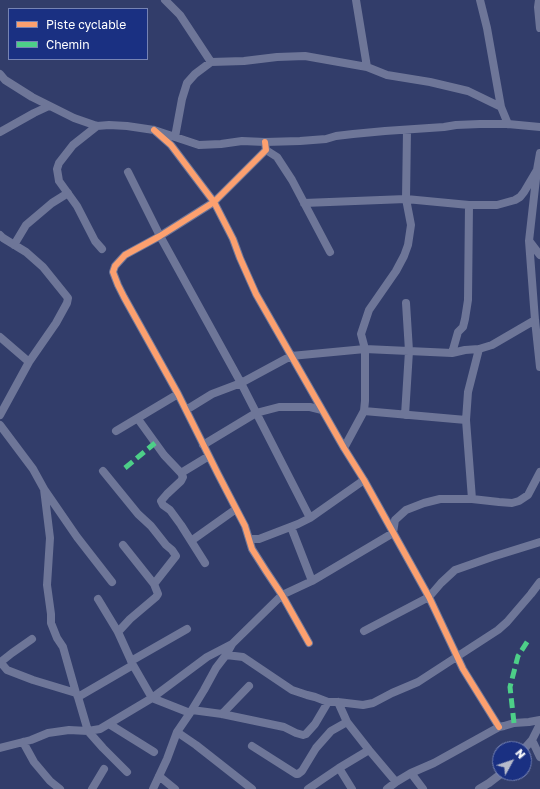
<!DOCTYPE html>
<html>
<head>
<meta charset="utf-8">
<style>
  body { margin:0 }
  #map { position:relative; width:540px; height:789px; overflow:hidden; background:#323d6a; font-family:"Golos Text",sans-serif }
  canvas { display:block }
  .legend { position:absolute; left:8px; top:8px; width:140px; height:52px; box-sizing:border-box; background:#1a3082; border:1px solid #7683b4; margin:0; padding:5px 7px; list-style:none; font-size:12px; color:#fff }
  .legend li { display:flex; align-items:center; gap:8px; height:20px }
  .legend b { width:20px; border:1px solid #7683b4 }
  .north { position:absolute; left:492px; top:741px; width:40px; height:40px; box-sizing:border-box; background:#1a3082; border:1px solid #7683b4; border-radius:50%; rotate:50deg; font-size:11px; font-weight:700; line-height:16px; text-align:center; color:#fff }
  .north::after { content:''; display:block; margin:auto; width:14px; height:18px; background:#b7bbcb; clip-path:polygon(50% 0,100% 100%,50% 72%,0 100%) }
</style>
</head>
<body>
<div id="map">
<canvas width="540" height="789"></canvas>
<ul class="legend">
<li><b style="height:5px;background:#fca06f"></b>Piste cyclable</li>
<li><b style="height:5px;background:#4dcf88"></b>Chemin</li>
</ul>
<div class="north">N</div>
</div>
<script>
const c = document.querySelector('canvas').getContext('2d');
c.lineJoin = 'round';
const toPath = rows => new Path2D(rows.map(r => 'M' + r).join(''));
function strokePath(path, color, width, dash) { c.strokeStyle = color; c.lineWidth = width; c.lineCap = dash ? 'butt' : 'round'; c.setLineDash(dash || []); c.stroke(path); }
const minor = toPath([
  [165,0,180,15,211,62],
  [356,0,367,67],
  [480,0,487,28,501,107,508,124],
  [539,0,538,7,540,28],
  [0,74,5,80,32,97,74,118,97,126,109,125,127,126,154,130,199,145,221,144,242,141,265,142,300,141,326,139,336,136,353,134,385,131,444,127,456,125,480,124,508,124,540,127],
  [97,126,73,145,59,163,57,169,59,181,77,206,95,241,102,249],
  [154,130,171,145,214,202,233,239,240,258,256,294,344,448,364,480,429,597,463,669,499,727],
  [0,132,34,113,49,106],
  [175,137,182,99,187,83,195,74,211,62,244,61,277,57,305,56,367,67,387,75,430,82,468,91,501,107],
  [265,142,266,150,214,202,160,236,125,255,115,266,113,272,118,285,124,297,178,394,218,474,245,526,252,549,266,571,282,595,309,643],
  [266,150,277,157,292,180,330,252],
  [540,153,537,170,529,241,535,320,540,367],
  [128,172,160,236,241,383,310,518],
  [304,203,406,199,469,205,497,205,515,200,520,197,524,192,537,170],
  [0,235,3,238,26,252,43,267,68,298,67,303,56,323,29,362,0,415],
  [530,242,540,255],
  [14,245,26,225,52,203,68,193],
  [0,337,29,362],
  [452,353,458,332,463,327,465,319,468,300,469,205],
  [186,410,212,394,241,383,291,356,365,349,452,353,465,350,479,349,492,345,535,320],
  [364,411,466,420],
  [405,415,409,351,406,303],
  [138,419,164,455,181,473,209,456],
  [0,425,33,469,44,489,77,537,112,582],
  [116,431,178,394],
  [203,445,256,413,279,407,310,407,322,410],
  [344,448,364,411,365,401,365,349,361,334,369,310,396,271,404,256,408,245,411,225,406,199,407,130],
  [103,471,138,514,151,526,166,545,172,550,176,556,154,584],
  [181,473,183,477,181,481,167,494,161,501,163,505,170,510,181,525,205,563],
  [44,489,50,538,47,585,51,614,51,623,57,638,63,647,76,693,78,697,88,731,103,748,127,772],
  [472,499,466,420,468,392,479,349],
  [291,527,312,581],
  [249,539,259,539,298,524,310,518,364,480],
  [191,541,236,509],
  [98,599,118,632,133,665,152,698,207,657,232,644],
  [364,631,429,597,441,583,455,570,492,557,540,542],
  [118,632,130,619,156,597,158,594,154,584,123,545],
  [32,639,12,653,2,661,2,664,7,670,33,680,76,693],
  [226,655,243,657,292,690,307,695,315,697,328,702,338,702,363,705,373,703,392,693,418,682,498,630,507,622,531,594,540,582],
  [131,661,187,629],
  [78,697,133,665],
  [338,702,347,722,369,750,396,782],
  [192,710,222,714,284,727,296,733,303,735,306,734,315,724,328,702],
  [222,714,249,686],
  [109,724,154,752],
  [177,732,196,745,252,789],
  [532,740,540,757],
  [23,742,34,762,50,781,60,789],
  [252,746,296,774,298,774,302,771,316,748,331,731,347,722],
  [0,748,31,740,48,733,69,730,88,731,100,729,152,698,190,713],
  [524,749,532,740,540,724],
  [339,768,352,789],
  [411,773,423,789],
  [159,776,175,789],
  [92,789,104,769],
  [153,789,167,759,177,732,190,713,204,690,216,668,226,655,232,644,282,595,312,581,393,533,395,520,406,510,424,503,440,499,472,499,499,502,512,503,519,501,528,495,540,472],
  [308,789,339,768,369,750],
  [387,789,396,782,411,773,434,763,499,727,504,726,514,723,529,722,540,720],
  [479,789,489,783,502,773]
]);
const quiet = toPath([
  [125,468,155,443],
  [514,723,510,687,518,656,529,639]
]);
const cycleway = toPath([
  [154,130,171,145,214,202,233,239,240,258,256,294,344,448,364,480,429,597,463,669,499,727],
  [265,142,266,150,214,202,160,236,125,255,115,266,113,272,118,285,124,297,178,394,218,474,245,526,252,549,266,571,282,595,309,643]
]);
strokePath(minor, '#6e7698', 8);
strokePath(quiet, '#4dcf88', 5, [10, 5]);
strokePath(cycleway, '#fca06f', 6);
</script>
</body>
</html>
